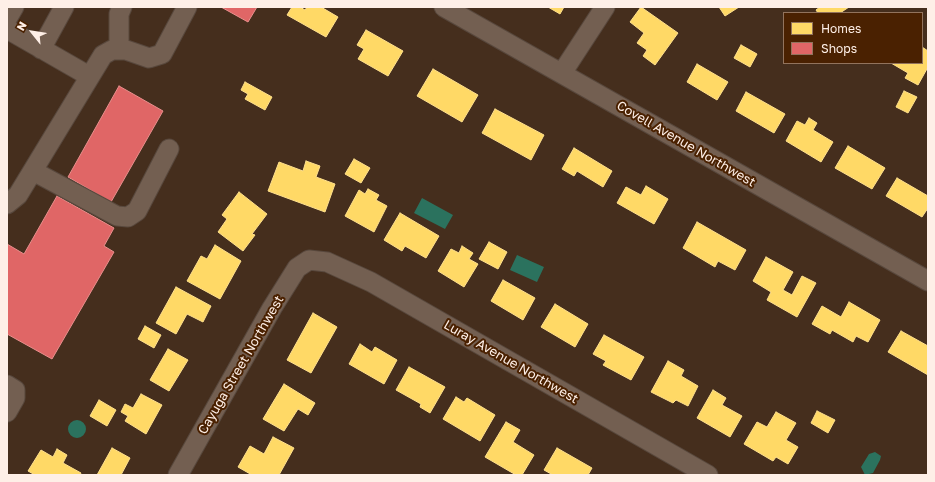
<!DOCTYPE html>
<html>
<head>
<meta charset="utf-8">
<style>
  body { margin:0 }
  #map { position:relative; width:935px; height:482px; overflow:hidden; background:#452e1d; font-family:"Golos Text",sans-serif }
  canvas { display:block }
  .frame { position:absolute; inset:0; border:8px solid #feefe7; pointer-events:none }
  .legend { position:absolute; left:783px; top:12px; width:140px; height:52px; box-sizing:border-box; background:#4a2101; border:1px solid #92735d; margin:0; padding:5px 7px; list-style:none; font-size:12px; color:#feefe7 }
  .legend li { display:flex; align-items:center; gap:8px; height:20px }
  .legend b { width:20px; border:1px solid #92735d }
  .north { position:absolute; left:12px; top:12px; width:40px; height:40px; -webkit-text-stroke:3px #4a2101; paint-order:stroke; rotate:300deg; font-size:11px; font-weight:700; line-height:16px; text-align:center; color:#feefe7 }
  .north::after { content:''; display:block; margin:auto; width:14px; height:18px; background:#feefe7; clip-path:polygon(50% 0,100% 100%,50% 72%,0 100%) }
</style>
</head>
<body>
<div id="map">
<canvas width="935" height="482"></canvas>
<div class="frame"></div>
<ul class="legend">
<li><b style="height:11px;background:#ffd966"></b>Homes</li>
<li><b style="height:11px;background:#e06666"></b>Shops</li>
</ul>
<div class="north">N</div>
</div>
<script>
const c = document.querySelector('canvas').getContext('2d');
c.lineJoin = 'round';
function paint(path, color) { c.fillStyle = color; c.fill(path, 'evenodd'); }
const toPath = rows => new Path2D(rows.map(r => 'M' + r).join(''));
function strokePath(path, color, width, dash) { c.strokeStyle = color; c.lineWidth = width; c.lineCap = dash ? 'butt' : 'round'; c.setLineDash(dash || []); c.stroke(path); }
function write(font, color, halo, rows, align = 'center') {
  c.font = font + ' "Golos Text",sans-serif'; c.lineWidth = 4; c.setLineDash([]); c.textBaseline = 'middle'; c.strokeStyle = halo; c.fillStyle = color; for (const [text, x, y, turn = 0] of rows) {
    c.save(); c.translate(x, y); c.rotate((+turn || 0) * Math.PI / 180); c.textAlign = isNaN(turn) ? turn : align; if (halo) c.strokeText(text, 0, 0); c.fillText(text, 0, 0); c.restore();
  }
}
const water = toPath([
  [422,198,453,215,445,229,414,213],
  [517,255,544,267,537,282,510,270],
  '68 429a9 9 0 1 1 18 0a9 9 0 1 1-18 0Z',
  [875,452,881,456,880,460,873,473,865,475,861,467,869,454]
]);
const homes = toPath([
  [292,7,300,7,305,10,307,7,321,7,338,17,326,37,287,15,292,7],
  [548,7,564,7,560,14,548,7],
  [641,7,678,33,655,65,643,56,647,50,637,43,644,33,630,22,641,7],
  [719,7,739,7,725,16,719,7],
  [820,7,849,7,840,13,818,13,816,10,820,7],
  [366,30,403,51,388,76,358,59,364,49,357,45,366,30],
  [741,45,757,54,750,67,734,58,741,45],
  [922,47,928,51,928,67,918,85,905,78,908,73,891,63,922,63,922,47],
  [697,64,728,82,717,100,687,82,697,64],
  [433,69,478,95,462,122,417,96,433,69],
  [245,82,272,97,265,110,245,99,248,94,241,90,245,82],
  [904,91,917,97,908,113,896,107,904,91],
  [746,92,785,114,774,133,736,111,746,92],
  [495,109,544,135,531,160,482,133,495,109],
  [809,118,817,123,813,130,833,142,821,162,786,141,797,121,805,125,809,118],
  [848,146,885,168,872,189,835,168,848,146],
  [574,148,612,171,603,187,577,171,574,176,562,169,574,148],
  [354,159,370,168,361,183,345,174,354,159],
  [306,161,320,166,316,177,335,184,325,212,268,191,279,162,303,171,306,161],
  [897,178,928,196,928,208,922,217,886,196,897,178],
  [646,186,668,199,654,224,617,203,626,187,641,195,646,186],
  [368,189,379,195,376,200,387,206,374,232,345,216,359,190,365,194,368,189],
  [239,192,267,214,252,234,255,235,243,251,218,232,227,219,222,215,239,192],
  [400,213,439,236,426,258,405,246,402,251,384,240,400,213],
  [697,222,746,250,735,270,718,261,715,267,683,248,697,222],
  [489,242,507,252,498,269,479,259,489,242],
  [215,245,241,261,220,299,187,281,201,256,207,259,215,245],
  [462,246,473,253,469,259,478,264,464,287,438,271,451,249,459,253,462,246],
  [766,257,793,272,783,290,792,295,802,276,816,283,797,317,767,300,771,292,753,281,766,257],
  [503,280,535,298,523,320,491,301,503,280],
  [176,287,211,306,203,322,187,314,176,334,156,323,176,287],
  [849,302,880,320,868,342,856,336,853,342,832,330,830,334,812,324,822,306,841,317,849,302],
  [555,304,588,324,575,347,541,327,555,304],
  [313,313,337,327,311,373,287,360,313,313],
  [145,326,161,335,154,348,138,339,145,326],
  [901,331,928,346,928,375,888,352,901,331],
  [604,335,644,357,631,380,603,365,606,361,593,354,604,335],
  [360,344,372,352,375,347,397,360,384,384,349,364,360,344],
  [168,349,188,360,169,391,150,380,168,349],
  [668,361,684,370,681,376,698,386,688,406,676,400,673,403,651,392,668,361],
  [409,367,445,387,430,413,420,407,421,404,396,390,409,367],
  [284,384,315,403,308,415,298,409,284,431,263,419,284,384],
  [713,390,726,398,722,405,742,416,730,437,697,418,713,390],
  [141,394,162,405,146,434,125,421,128,416,121,412,125,404,133,408,141,394],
  [456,397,464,402,467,398,495,415,480,441,443,419,456,397],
  [99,400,116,410,107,426,90,416,99,400],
  [817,411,835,420,828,433,811,423,817,411],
  [776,412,796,423,786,440,798,447,788,464,776,457,773,461,744,444,757,422,767,427,776,412],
  [506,422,520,430,513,442,534,455,522,475,516,475,485,457,506,422],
  [273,437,294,448,279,475,252,475,238,467,250,446,264,454,273,437],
  [112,448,130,458,121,475,97,475,112,448],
  [557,448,592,468,588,475,553,475,544,470,557,448],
  [57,449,67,455,63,463,81,473,80,475,35,475,28,471,41,450,53,457,57,449]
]);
const shops = toPath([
  [221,7,257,7,248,22,221,7],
  [119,86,163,111,111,202,68,177,119,86],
  [57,196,114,228,104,246,114,252,52,359,7,334,7,244,24,254,57,196]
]);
const minor = toPath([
  [444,7,928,281],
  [7,19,14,7],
  [7,29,89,76],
  [41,49,64,7],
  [119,50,119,14,122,7],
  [562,73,605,7],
  [33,171,117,216,128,217,137,211,169,149],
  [7,204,18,195,103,55,112,50,126,50,149,58,162,54,187,7],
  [7,385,15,390,15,398,7,412],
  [178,475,272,308,297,268,309,260,327,262,371,282,708,475]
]);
const streetNames = [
  ["Covell Avenue Northwest",686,144,30],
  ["Luray Avenue Northwest",511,362,30],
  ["Cayuga Street Northwest",241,365,-60]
];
paint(water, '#2b725e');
paint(homes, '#ffd966');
strokePath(homes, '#ffe08d', 1);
paint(shops, '#e06666');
strokePath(shops, '#e98f8d', 1);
strokePath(minor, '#58483d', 21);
strokePath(minor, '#735f51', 19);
write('13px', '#feefe7', '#4a2101', streetNames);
</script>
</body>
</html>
